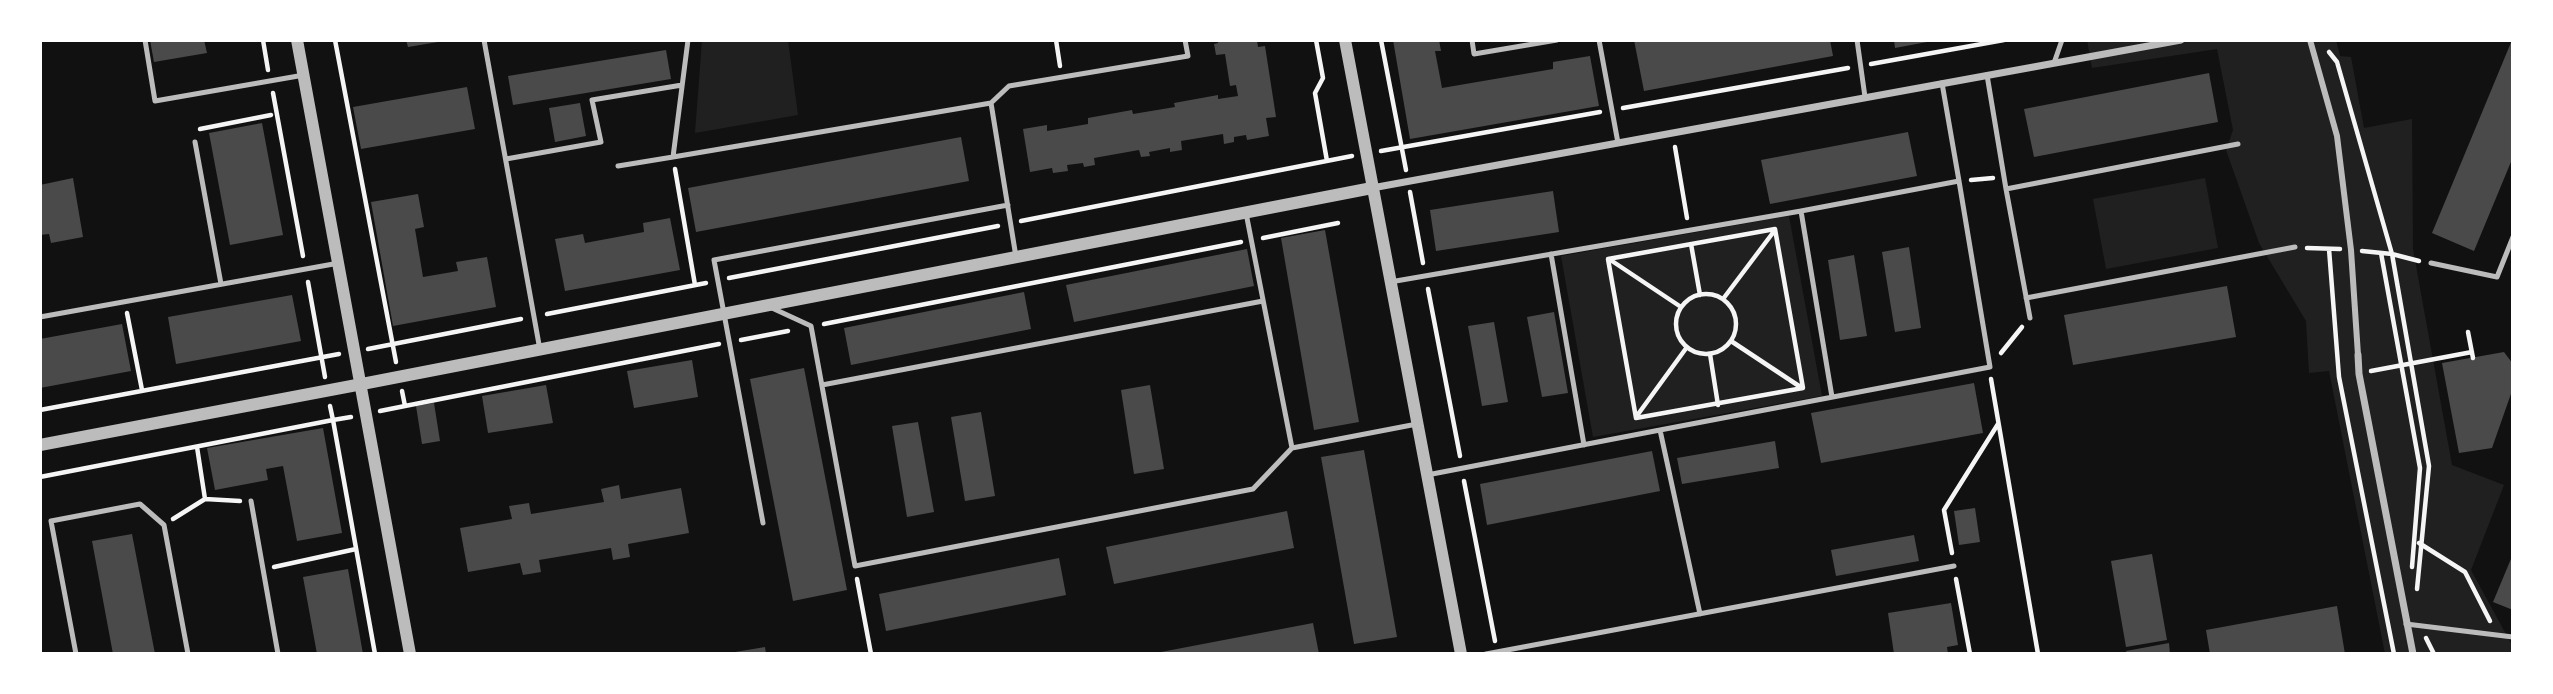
<!DOCTYPE html>
<html>
<head>
<meta charset="utf-8">
<style>
  body { margin:0 }
  #map { position:relative; width:2553px; height:694px; overflow:hidden; background:#111; font-family:"Roboto Condensed",sans-serif }
  canvas { display:block }
  .frame { position:absolute; inset:0; border:42px solid #fff; pointer-events:none }
</style>
</head>
<body>
<div id="map">
<canvas width="2553" height="694"></canvas>
<div class="frame"></div>
</div>
<script>
const c = document.querySelector('canvas').getContext('2d');
c.lineJoin = 'round';
function paint(path, color) { c.fillStyle = color; c.fill(path, 'evenodd'); }
const toPath = rows => new Path2D(rows.map(r => 'M' + r).join(''));
function strokePath(path, color, width, dash) { c.strokeStyle = color; c.lineWidth = width; c.lineCap = dash ? 'butt' : 'round'; c.setLineDash(dash || []); c.stroke(path); }
const green = toPath([
  [702,40,788,40,798,115,695,133],
  [2087,40,2336,40,2340,56,2351,57,2364,128,2412,119,2413,249,2452,465,2504,485,2471,570,2513,647,2511,654,2385,654,2329,371,2309,373,2306,321,2259,243,2226,150,2233,130,2217,49,2092,68],
  [2205,178,2218,248,2106,269,2093,199],
  [1789,216,1822,396,1593,437,1561,256]
]);
const building = toPath([
  [150,40,204,40,207,53,154,62],
  [406,40,438,40,438,42,408,47],
  [1218,40,1257,40,1258,47,1265,46,1276,117,1266,118,1269,136,1247,140,1246,135,1234,137,1234,142,1224,144,1223,134,1181,141,1182,150,1170,152,1170,148,1149,152,1150,156,1141,157,1139,150,1094,158,1095,165,1084,167,1083,163,1067,165,1068,171,1053,173,1052,168,1030,172,1023,129,1047,125,1047,131,1088,124,1088,118,1132,110,1133,114,1175,107,1174,103,1218,95,1218,99,1238,96,1236,85,1230,86,1225,54,1216,55,1214,44,1218,43],
  [1393,40,1439,40,1441,51,1435,51,1442,88,1553,69,1553,62,1590,56,1599,106,1410,139],
  [1634,40,1830,40,1833,56,1644,91],
  [1894,40,1927,40,1927,42,1895,48],
  [2512,40,2513,157,2474,251,2432,233],
  [666,50,671,79,513,105,508,76],
  [2209,73,2218,122,2034,157,2024,109],
  [467,87,475,129,361,149,353,107],
  [580,103,586,136,555,142,549,108],
  [262,123,283,235,230,245,209,133],
  [1908,132,1917,176,1770,204,1761,160],
  [961,137,969,181,696,232,688,188],
  [73,178,83,237,51,243,49,234,40,235,40,185],
  [1553,191,1559,232,1436,251,1430,210],
  [418,194,424,227,415,229,423,277,458,271,456,262,487,257,496,307,393,326,371,202],
  [670,218,680,270,565,291,555,239,583,234,585,243,644,232,643,223],
  [1325,230,1359,422,1314,430,1281,238],
  [1909,247,1921,328,1895,332,1882,252],
  [1247,249,1254,286,1074,322,1066,285],
  [1854,255,1867,336,1840,340,1828,260],
  [2227,286,2236,337,2073,365,2064,315],
  [1024,292,1031,329,851,365,844,328],
  [292,295,301,341,176,364,168,317],
  [1554,312,1568,393,1542,397,1527,317],
  [1494,322,1508,402,1482,406,1468,326],
  [122,324,131,371,40,388,40,339],
  [2504,352,2513,364,2513,388,2492,448,2459,453,2442,363],
  [692,360,698,397,634,408,627,371],
  [804,368,847,590,793,601,750,379],
  [1974,383,1983,433,1821,463,1811,413],
  [546,385,553,423,488,433,482,396],
  [1150,385,1164,469,1134,474,1121,390],
  [434,403,440,441,422,444,416,406],
  [981,412,995,496,965,501,951,417],
  [918,422,934,512,907,517,892,426],
  [323,428,342,533,297,541,283,466,266,469,268,480,215,490,207,448],
  [1775,441,1779,468,1682,484,1677,458],
  [1364,450,1397,637,1354,644,1321,457],
  [1652,451,1660,491,1487,525,1480,484],
  [619,485,621,499,681,488,689,533,628,544,630,557,613,560,611,548,539,560,541,572,523,575,520,563,468,572,460,528,512,519,509,506,529,503,531,514,604,502,601,489],
  [1975,508,1980,542,1959,545,1954,511],
  [1287,511,1294,548,1114,584,1106,547],
  [132,534,155,654,113,654,92,541],
  [1914,535,1919,561,1836,576,1831,550],
  [2152,554,2167,640,2126,647,2111,561],
  [2513,554,2513,610,2493,602],
  [1059,558,1066,595,886,631,879,594],
  [348,569,363,654,317,654,303,577],
  [1951,603,1958,645,1947,647,1948,654,1894,654,1888,613],
  [2337,606,2345,654,2210,654,2206,630],
  [1313,623,1319,654,1161,654,1161,652],
  [2169,643,2170,654,2127,654,2126,651],
  [765,647,766,654,735,654,735,652]
]);
const path = toPath([
  [263,40,268,70],
  [335,40,396,362],
  [1056,40,1060,66],
  [1316,40,1323,78,1315,93,1327,161],
  [1381,40,1406,170],
  [2329,52,2337,62,2392,254,2429,466,2417,589],
  [1871,64,2004,40],
  [273,93,303,256],
  [1623,108,1848,68],
  [200,129,271,115],
  [1675,147,1687,218],
  [1381,151,1600,112],
  [675,169,695,285],
  [1971,180,1993,178],
  [1410,192,1423,263],
  [1021,221,1352,156],
  [1775,229,1803,388,1636,418,1608,259,1775,229],
  [1263,238,1338,223],
  [1691,244,1700,295],
  [2307,248,2340,249],
  [2329,249,2339,377,2394,654],
  [2362,251,2392,254,2419,261],
  [2381,253,2420,468,2412,567],
  [1609,259,1681,307],
  [729,278,998,226],
  [308,282,325,377],
  [1428,289,1460,456],
  '1676 324a30 30 0 1 1 60 0a30 30 0 1 1-60 0Z',
  [1723,299,1775,230],
  [127,313,142,390],
  [547,314,706,283],
  [824,324,1241,242],
  [2468,332,2473,358],
  [741,340,788,331],
  [1731,341,1802,388],
  [368,349,521,319],
  [2001,353,2022,327],
  [1710,354,1718,405],
  [2371,371,2472,352],
  [1991,379,2038,654],
  [330,406,333,420,351,417],
  [405,406,719,344],
  [40,410,339,354],
  [380,411,405,406,402,391],
  [1636,417,1687,347],
  [197,447,205,499,240,501],
  [40,477,333,420,375,654],
  [1464,481,1495,641],
  [173,519,205,499],
  [2419,543,2465,572,2490,621],
  [1952,553,1944,510,1998,424],
  [274,567,356,549],
  [857,579,871,654],
  [1956,579,1970,654],
  [2426,638,2434,654]
]);
const service = toPath([
  [145,40,155,101,304,75],
  [484,40,540,350],
  [688,40,673,157,991,103,1016,257],
  [1472,40,1474,54,1557,40],
  [1599,40,1618,143],
  [1857,40,1865,97],
  [2054,63,2062,40],
  [1987,75,2006,189,2238,144],
  [991,103,1009,86,1188,56,1185,40],
  [195,142,221,284],
  [506,159,601,142,592,100,682,85],
  [618,166,673,157],
  [2006,189,2030,318],
  [1551,254,1584,445],
  [2431,263,2497,277,2513,237],
  [1390,282,1801,211],
  [2026,298,2295,247],
  [772,308,811,326,855,566,1253,489,1292,448,1246,213],
  [40,317,339,263],
  [822,385,1263,301],
  [1832,397,1801,211,1959,181,1942,83],
  [1292,448,1417,424],
  [1427,475,1660,430],
  [251,501,278,654],
  [763,523,714,260,1008,205],
  [1700,614,1660,430,1990,367,1959,181],
  [2406,624,2513,637],
  [76,654,51,521,140,504,164,525,188,654],
  [1486,654,1954,566]
]);
const pedestrian = toPath([
  [2310,40,2337,136,2351,250,2358,355]
]);
const minor = toPath([
  [1372,188,2181,40],
  [2358,355,2359,374,2413,654]
]);
const tertiary = toPath([
  [297,40,410,654],
  [1345,40,1461,654],
  [40,445,362,384,1372,188]
]);
paint(green, '#202020');
paint(building, '#4a4a4a');
strokePath(path, '#f5f5f5', 4.5);
strokePath(service, '#bcbcbc', 5);
strokePath(pedestrian, '#bcbcbc', 6);
strokePath(minor, '#bcbcbc', 7);
strokePath(tertiary, '#bcbcbc', 12);
</script>
</body>
</html>
